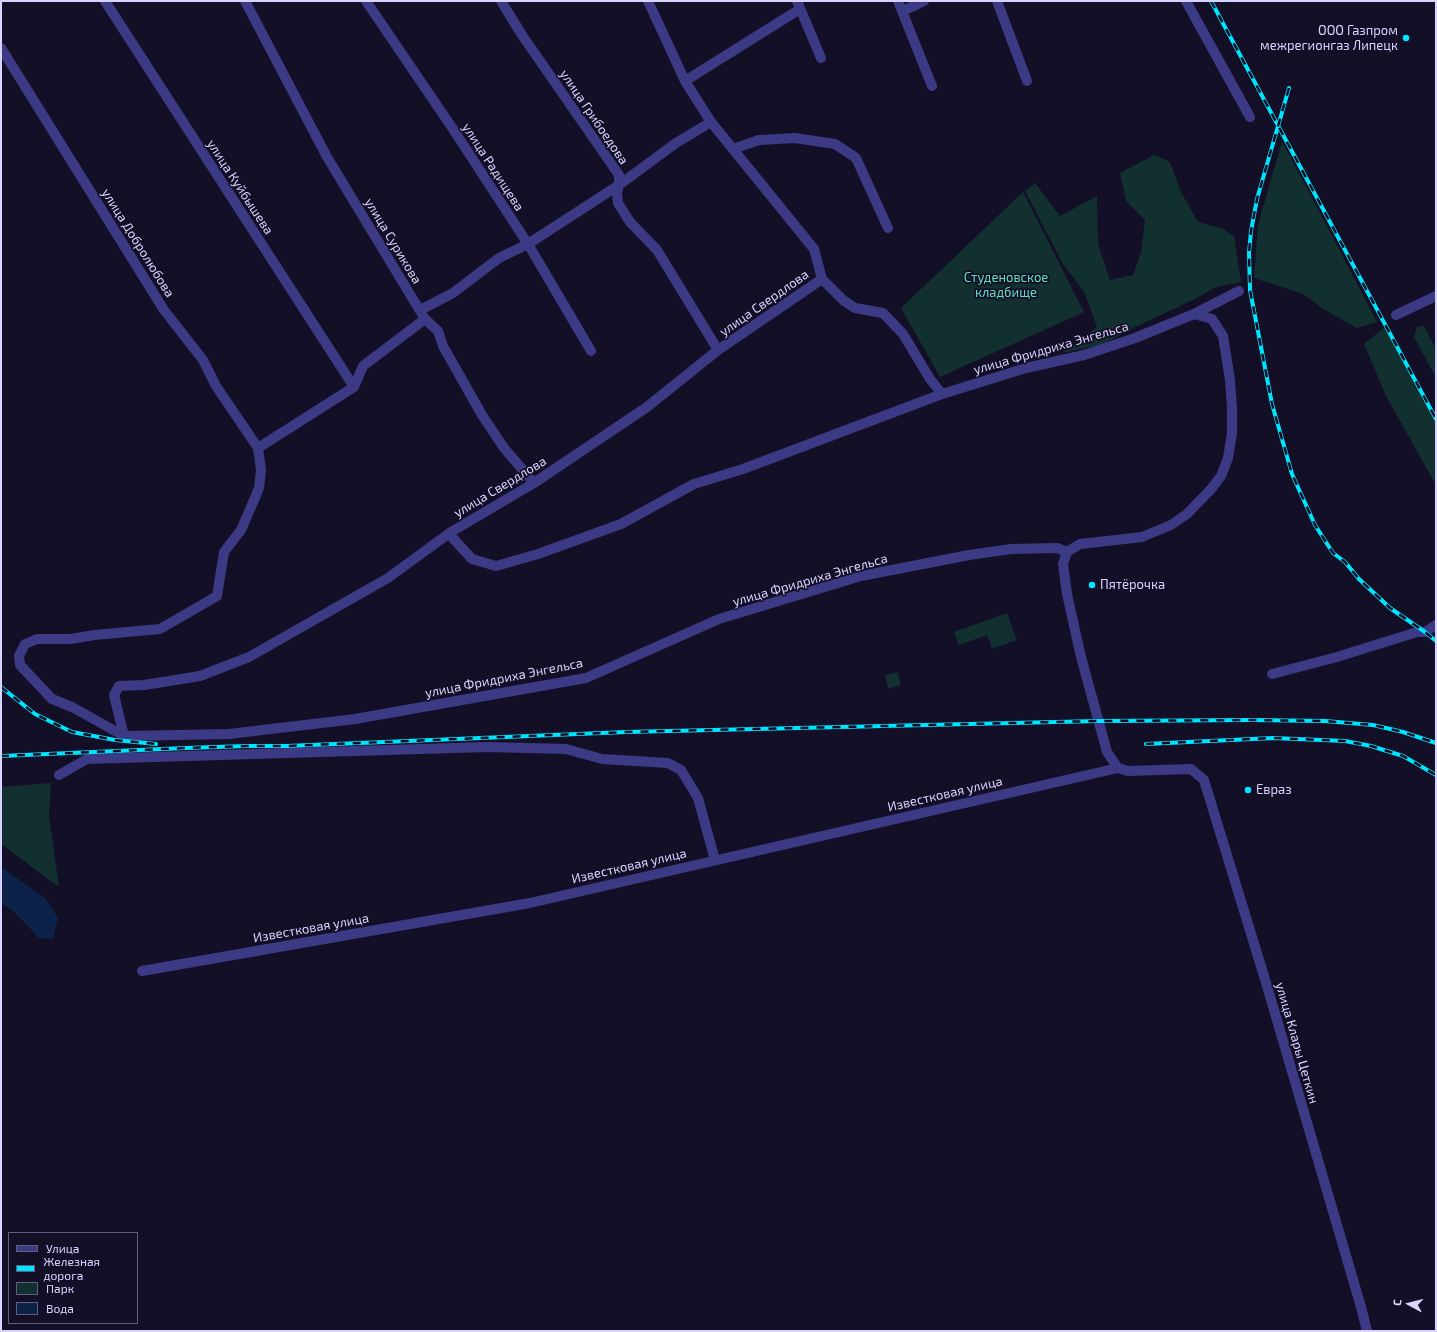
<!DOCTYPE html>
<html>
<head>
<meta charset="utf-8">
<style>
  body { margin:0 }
  #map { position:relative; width:1437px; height:1332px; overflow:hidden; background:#130f26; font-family:"Exo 2",sans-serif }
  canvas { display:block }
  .frame { position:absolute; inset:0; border:2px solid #d9d4ff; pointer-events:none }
  .legend { position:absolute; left:8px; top:1232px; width:130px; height:92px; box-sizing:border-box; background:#130f26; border:1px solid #625e7d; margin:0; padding:5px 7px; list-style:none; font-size:12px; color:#d9d4ff }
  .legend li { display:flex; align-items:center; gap:8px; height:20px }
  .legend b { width:20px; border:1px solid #625e7d }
  .north { position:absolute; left:1389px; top:1284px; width:40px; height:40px; -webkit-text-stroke:3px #130f26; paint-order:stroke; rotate:277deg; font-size:11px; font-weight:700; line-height:16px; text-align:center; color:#d9d4ff }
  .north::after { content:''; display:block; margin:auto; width:14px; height:18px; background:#d9d4ff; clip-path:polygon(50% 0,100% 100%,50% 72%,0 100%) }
</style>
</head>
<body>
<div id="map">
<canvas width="1437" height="1332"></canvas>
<div class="frame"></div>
<ul class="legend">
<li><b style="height:5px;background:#3d3a85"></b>Улица</li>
<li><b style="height:5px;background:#00e5ff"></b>Железная дорога</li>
<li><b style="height:11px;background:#12302f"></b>Парк</li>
<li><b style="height:11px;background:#0c2248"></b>Вода</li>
</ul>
<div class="north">С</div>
</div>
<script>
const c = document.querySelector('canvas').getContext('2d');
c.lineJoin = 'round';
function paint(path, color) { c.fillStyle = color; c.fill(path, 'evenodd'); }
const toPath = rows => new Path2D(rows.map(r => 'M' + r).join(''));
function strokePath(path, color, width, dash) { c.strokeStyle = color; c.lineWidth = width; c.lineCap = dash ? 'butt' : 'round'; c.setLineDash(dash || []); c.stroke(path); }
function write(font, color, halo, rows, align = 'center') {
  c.font = font + ' "Exo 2",sans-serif'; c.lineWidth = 3.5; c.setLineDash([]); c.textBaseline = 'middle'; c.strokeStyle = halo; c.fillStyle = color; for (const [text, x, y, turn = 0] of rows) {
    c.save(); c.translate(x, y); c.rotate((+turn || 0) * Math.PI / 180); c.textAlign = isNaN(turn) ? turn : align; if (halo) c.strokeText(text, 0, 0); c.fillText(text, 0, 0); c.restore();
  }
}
const green = toPath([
  [1282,141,1329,230,1377,322,1357,328,1325,310,1303,294,1254,278,1258,225],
  [1154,155,1170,162,1181,192,1198,222,1223,229,1234,236,1241,282,1216,287,1195,299,1135,327,1104,344,1062,353,1097,327,1084,292,1063,264,1025,191,1035,183,1060,216,1097,196,1098,244,1110,280,1133,275,1141,252,1145,220,1126,201,1120,173],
  [1023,192,1084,312,940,377,901,308],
  [1424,326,1436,349,1436,378,1414,337,1417,327],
  [1385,327,1436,423,1436,485,1386,396,1364,344],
  [1007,613,1017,640,992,649,987,635,959,645,954,632],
  [898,672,901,685,888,689,885,675],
  [51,783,49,816,59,887,1,844,1,787]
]);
const water = toPath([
  [1,867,45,898,58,918,53,939,39,938,13,911,1,903]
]);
const minor = toPath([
  [105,1,354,387],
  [245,1,327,157,425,319,438,331,443,346,482,415,504,448,534,483],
  [366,1,453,129,528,244,591,351],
  [501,1,522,35,619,175,619,185,617,193,618,203,630,222,657,250,718,350],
  [648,1,685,81,711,122,814,249,822,279],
  [797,1,821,58],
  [898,1,932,86],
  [997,1,1027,81],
  [1186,1,1250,117],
  [903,11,924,1],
  [1,48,164,310,203,360,216,386,258,448,261,470,259,488,254,500,241,530,224,552,217,596,160,629,94,635,71,639,37,639,25,644,19,656,20,665,52,699,72,707,124,736],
  [685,81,800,9],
  [733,149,759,140,795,138,835,144,856,158,888,228],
  [822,279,718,350,647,407,534,483,451,532,388,578,249,657,200,676,144,685,119,686,114,695,124,736,229,734,355,719,586,678,719,619,861,576,969,555,1011,549,1057,548,1067,552],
  [822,279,843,300,855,308,883,313,903,334,930,379,942,394,1026,368,1084,355,1135,338,1194,314,1212,319,1223,336,1230,380,1232,407,1232,433,1228,458,1221,476,1212,488,1187,514,1171,525,1142,537,1080,544,1067,552,1063,564,1067,594,1081,657,1107,752,1118,768,1128,771,1191,769,1204,780,1267,986,1361,1307,1367,1331],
  [420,310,453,293,499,258,528,244,619,185,676,143,711,122],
  [1194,314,1239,291],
  [1396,315,1436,296],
  [258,448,354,387,363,366,425,319],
  [449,534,472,559,496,566,538,554,621,524,694,484,743,469,942,394],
  [1272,674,1337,657,1417,632,1425,632,1436,625],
  [59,775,87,759,488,747,566,749,602,759,668,763,681,770,698,798,715,860],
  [142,971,530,903,1118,768]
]);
const rail = toPath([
  [1211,1,1436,419],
  [1289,88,1257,199,1251,231,1249,253,1250,290,1272,404,1292,474,1315,525,1333,553,1345,562,1359,579,1390,608,1425,632,1436,641],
  [1,687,35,714,72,732,115,740,156,744],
  [1146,744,1273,738,1345,741,1371,746,1403,756,1436,775],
  [1,756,186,748,246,746,287,746,626,732,1099,721,1252,720,1325,721,1373,725,1403,732,1436,743]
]);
const markers = [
  [1406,38,4,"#00e5ff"],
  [1092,585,4,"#00e5ff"],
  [1248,790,4,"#00e5ff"]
];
const poiNames = [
  ["ООО Газпром",1398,31,"right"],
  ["межрегионгаз Липецк",1398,46,"right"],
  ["Пятёрочка",1100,585],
  ["Евраз",1256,790]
];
const streetNames = [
  ["улица Грибоедова",594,117,56],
  ["улица Радищева",493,167,57],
  ["улица Куйбышева",240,187,57],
  ["улица Сурикова",393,241,59],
  ["улица Добролюбова",138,243,58],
  ["улица Свердлова",764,303,-35],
  ["улица Фридриха Энгельса",1051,348,-16],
  ["улица Свердлова",500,487,-31],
  ["улица Фридриха Энгельса",810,580,-16],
  ["улица Фридриха Энгельса",504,678,-11],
  ["Известковая улица",945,794,-13],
  ["Известковая улица",629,866,-13],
  ["Известковая улица",311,928,-10],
  ["улица Клары Цеткин",1297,1043,74]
];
const parkNames = [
  ["Студеновское",1006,278],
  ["кладбище",1006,293]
];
paint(green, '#12302f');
paint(water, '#0c2248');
strokePath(minor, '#3d3a85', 10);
strokePath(rail, '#00e5ff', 4);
strokePath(rail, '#130f26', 2.5, [8]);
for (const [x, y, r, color] of markers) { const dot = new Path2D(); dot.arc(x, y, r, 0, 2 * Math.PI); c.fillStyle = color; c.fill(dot); strokePath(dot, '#130f26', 1.5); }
write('13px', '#d9d4ff', '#130f26', poiNames, 'left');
write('13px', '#d9d4ff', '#130f26', streetNames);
write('13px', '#5fe0c0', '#130f26', parkNames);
</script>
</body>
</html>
